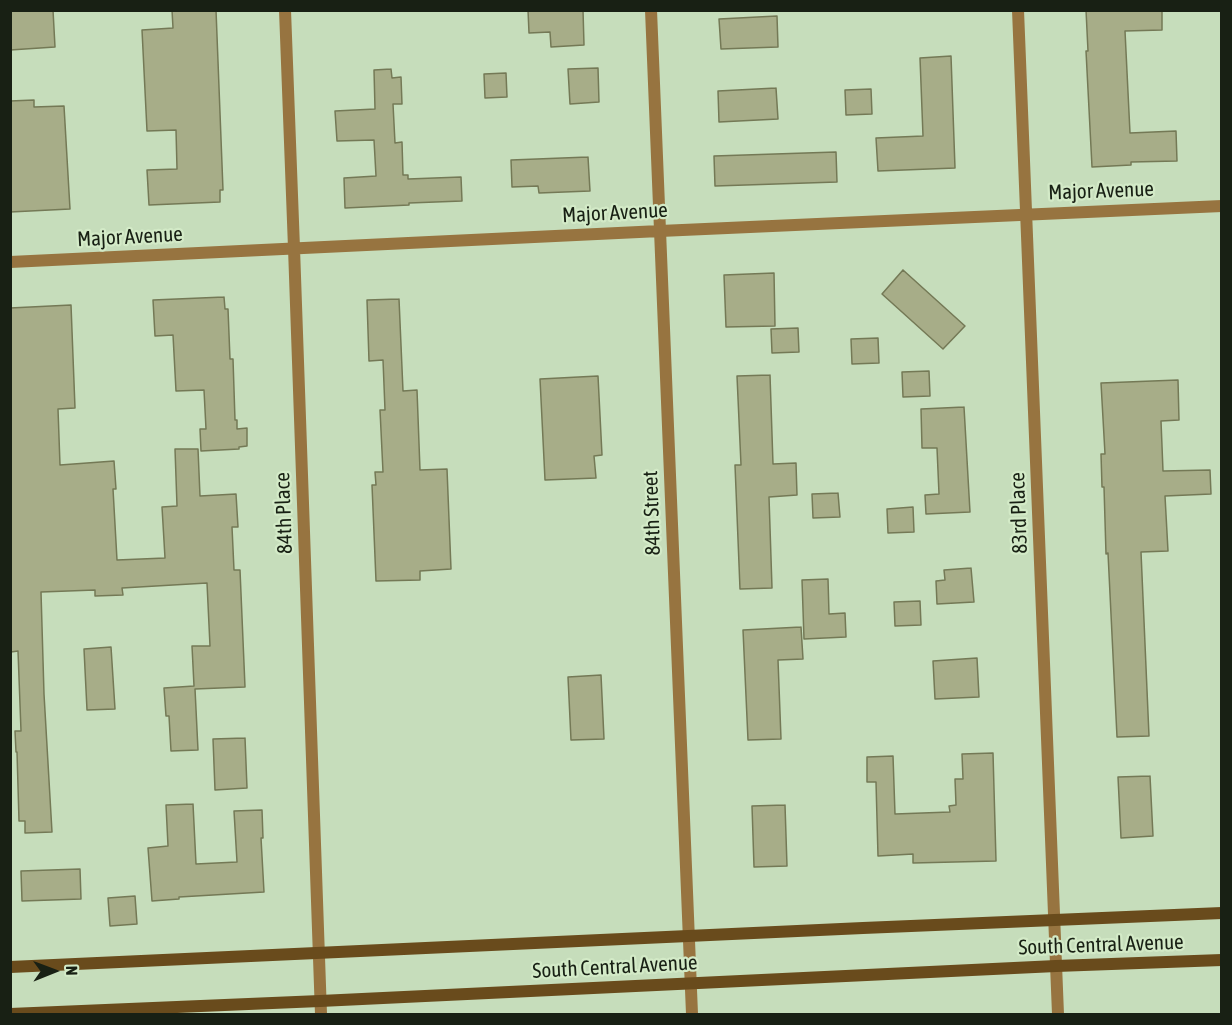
<!DOCTYPE html>
<html>
<head>
<meta charset="utf-8">
<style>
  body { margin:0 }
  #map { position:relative; width:1232px; height:1025px; overflow:hidden; background:#c6ddbb; font-family:"Asap Condensed",sans-serif }
  canvas { display:block }
  .frame { position:absolute; inset:0; border:12px solid #182014; pointer-events:none }
  .north { position:absolute; left:24px; top:941px; width:60px; height:60px; -webkit-text-stroke:4px #d3eac7; paint-order:stroke; rotate:89deg; font-size:16px; font-weight:700; line-height:24px; text-align:center; color:#182014 }
  .north::after { content:''; display:block; margin:auto; width:21px; height:27px; background:#182014; clip-path:polygon(50% 0,100% 100%,50% 72%,0 100%) }
</style>
</head>
<body>
<div id="map">
<canvas width="1232" height="1025"></canvas>
<div class="frame"></div>
<div class="north">N</div>
</div>
<script>
const c = document.querySelector('canvas').getContext('2d');
c.lineJoin = 'round';
function paint(path, color) { c.fillStyle = color; c.fill(path, 'evenodd'); }
const toPath = rows => new Path2D(rows.map(r => 'M' + r).join(''));
function strokePath(path, color, width, dash) { c.strokeStyle = color; c.lineWidth = width; c.lineCap = dash ? 'butt' : 'round'; c.setLineDash(dash || []); c.stroke(path); }
function write(font, color, halo, rows, align = 'center') {
  c.font = font + ' "Asap Condensed",sans-serif'; c.lineWidth = 4.5; c.setLineDash([]); c.textBaseline = 'middle'; c.strokeStyle = halo; c.fillStyle = color; for (const [text, x, y, turn = 0] of rows) {
    c.save(); c.translate(x, y); c.rotate((+turn || 0) * Math.PI / 180); c.textAlign = isNaN(turn) ? turn : align; if (halo) c.strokeText(text, 0, 0); c.fillText(text, 0, 0); c.restore();
  }
}
const building = toPath([
  [10,10,53,10,55,47,10,50,10,10],
  [172,10,216,10,223,190,220,190,220,202,149,205,147,170,177,169,176,130,147,131,142,30,173,28,172,10],
  [528,10,583,10,584,45,551,47,550,32,529,33,528,10],
  [1086,10,1162,10,1162,30,1125,31,1130,133,1176,131,1177,161,1131,162,1131,165,1092,167,1086,51,1088,51,1086,10],
  [777,16,778,47,721,49,719,19,777,16],
  [951,56,955,168,878,171,876,138,923,136,920,58,951,56],
  [598,68,599,102,570,104,568,69,598,68],
  [391,69,392,78,401,77,402,104,393,104,395,143,402,142,403,175,408,175,408,179,461,177,462,201,409,203,409,205,345,208,344,178,376,176,374,140,337,141,335,111,375,109,374,70,391,69],
  [506,73,507,97,485,98,484,74,506,73],
  [776,88,778,119,719,122,718,91,776,88],
  [871,89,872,114,846,115,845,90,871,89],
  [34,100,34,107,64,106,70,209,10,212,10,101,34,100],
  [836,152,837,182,715,186,714,156,836,152],
  [588,157,590,191,539,193,538,186,512,187,511,160,588,157],
  [903,270,965,326,943,349,882,294,903,270],
  [774,273,775,326,726,327,724,275,774,273],
  [224,297,225,309,228,309,230,359,233,359,235,420,237,420,237,429,247,428,247,446,239,447,239,449,201,451,200,429,206,429,204,390,176,391,173,335,155,336,153,300,224,297],
  [399,299,403,391,417,390,420,470,447,469,451,569,420,571,420,580,376,581,372,485,376,485,375,472,383,472,380,410,385,410,383,360,369,361,367,300,399,299],
  [71,305,75,408,58,409,60,465,114,461,116,489,113,489,117,560,165,558,162,507,177,506,175,449,198,449,200,496,236,494,238,527,232,527,234,570,240,570,245,687,195,689,198,750,171,751,169,716,166,716,164,688,194,686,192,646,210,646,207,583,122,588,123,595,95,596,95,590,41,592,44,694,52,832,25,833,25,821,19,821,17,752,16,752,15,731,21,731,18,651,11,652,10,308,71,305],
  [798,328,799,352,772,353,771,329,798,328],
  [878,338,879,363,852,364,851,339,878,338],
  [929,371,930,396,903,397,902,372,929,371],
  [770,375,773,464,796,463,797,495,769,497,772,588,740,589,735,465,741,465,737,376,770,375],
  [598,376,602,455,594,456,596,478,545,480,540,379,598,376],
  [1178,380,1179,420,1161,421,1163,471,1210,470,1211,494,1165,496,1168,551,1141,552,1149,736,1117,737,1108,553,1106,554,1104,487,1102,487,1101,454,1105,454,1101,383,1178,380],
  [964,407,970,512,926,514,925,495,939,494,937,448,922,448,921,409,964,407],
  [838,493,840,517,813,518,812,494,838,493],
  [913,507,914,532,888,533,887,509,913,507],
  [971,568,974,602,937,604,936,581,945,580,944,570,971,568],
  [828,579,829,614,845,613,846,637,804,639,802,580,828,579],
  [920,601,921,625,895,626,894,602,920,601],
  [801,627,803,659,778,660,781,739,748,740,743,630,801,627],
  [111,647,115,709,87,710,84,649,111,647],
  [977,658,979,697,935,699,933,661,977,658],
  [601,675,604,739,571,740,568,677,601,675],
  [245,738,247,788,215,790,213,739,245,738],
  [993,753,996,861,913,863,913,854,878,856,876,782,867,782,867,757,893,756,895,814,950,812,949,806,956,805,955,779,963,779,962,754,993,753],
  [1150,776,1153,836,1121,838,1118,777,1150,776],
  [193,804,196,864,237,862,234,811,262,810,263,838,261,838,264,892,179,897,179,899,152,901,148,848,168,846,166,805,193,804],
  [785,805,787,866,754,867,752,806,785,805],
  [80,869,81,899,22,901,21,871,80,869],
  [135,896,137,924,110,926,108,898,135,896]
]);
const street = toPath([
  [285,10,294,248,321,1014],
  [651,10,692,1014],
  [1018,10,1058,1014],
  [10,262,660,231,1222,206]
]);
const secondary = toPath([
  [10,967,863,928,1222,913],
  [10,1014,320,1001,1056,966,1222,960]
]);
const streetNames = [
  ["Major Avenue",1101,191,-2],
  ["Major Avenue",615,213,-3],
  ["Major Avenue",130,237,-3],
  ["84th Place",284,513,-92],
  ["84th Street",652,513,-92],
  ["83rd Place",1019,513,-92],
  ["South Central Avenue",1101,945,-2],
  ["South Central Avenue",615,967,-3]
];
paint(building, '#a7ad88');
strokePath(building, '#747956', 1.5);
strokePath(street, '#977440', 12);
strokePath(secondary, '#694b1c', 12);
write('21px', '#182014', '#d3eac7', streetNames);
</script>
</body>
</html>
